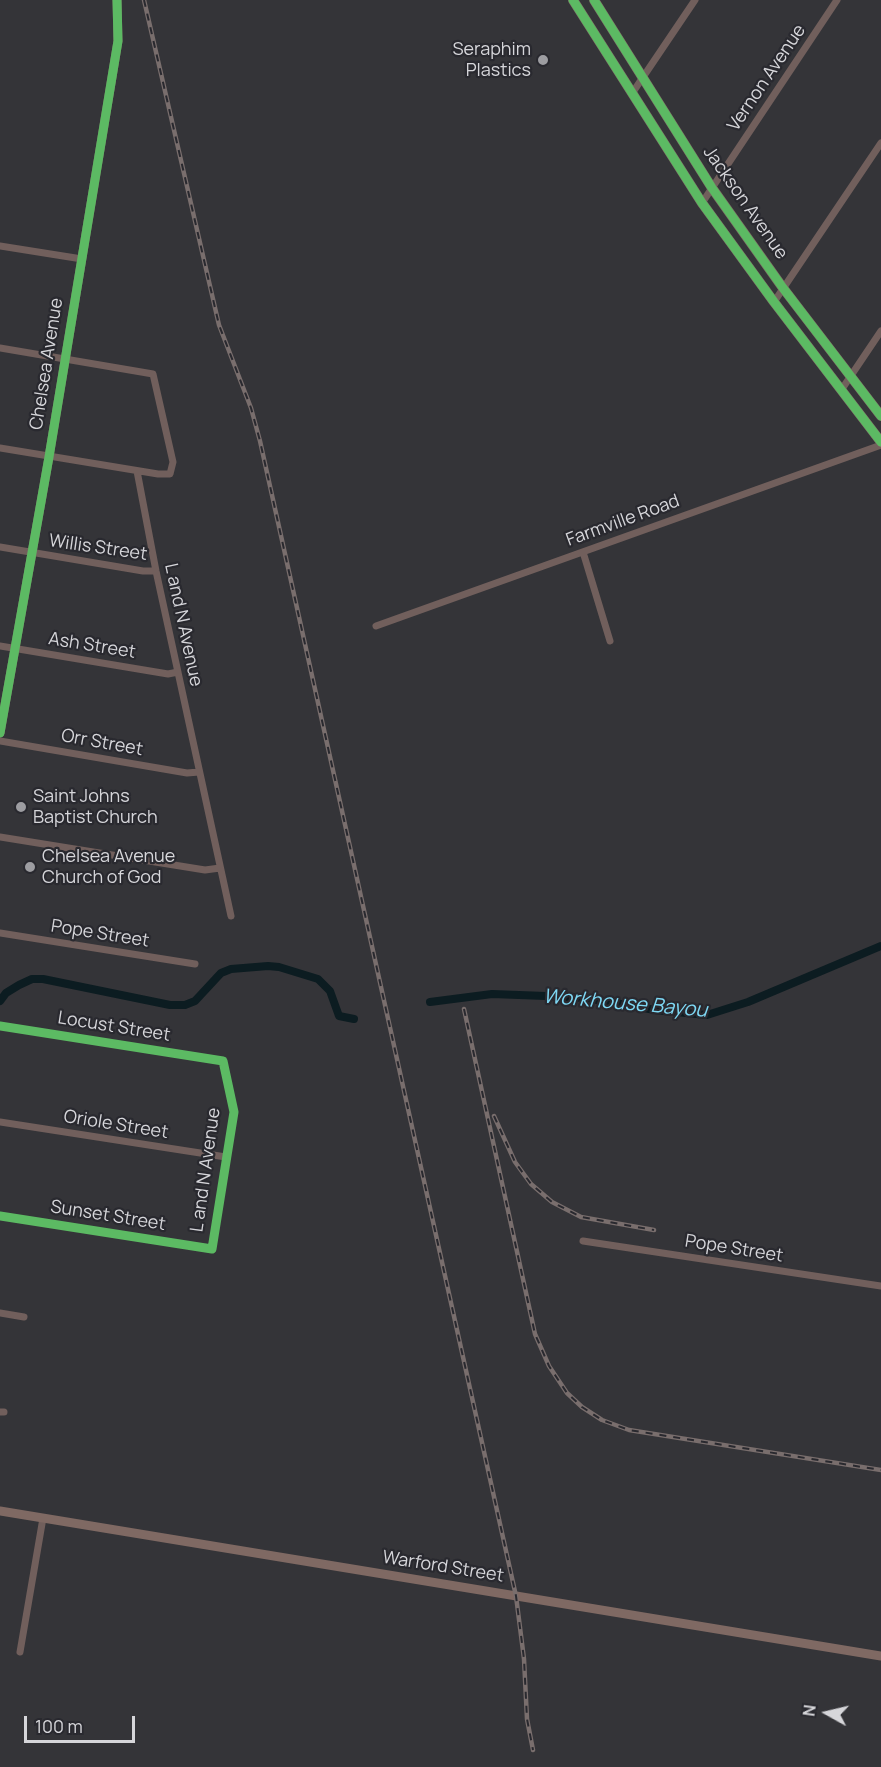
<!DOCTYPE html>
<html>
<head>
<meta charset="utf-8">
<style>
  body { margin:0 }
  #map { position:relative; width:881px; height:1767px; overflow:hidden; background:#343438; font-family:Manrope,sans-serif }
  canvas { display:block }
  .north { position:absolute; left:797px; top:1683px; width:60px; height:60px; -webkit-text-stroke:4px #29292f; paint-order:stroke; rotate:278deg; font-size:16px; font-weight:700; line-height:24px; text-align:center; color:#d6d6da }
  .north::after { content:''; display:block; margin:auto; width:21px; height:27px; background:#d6d6da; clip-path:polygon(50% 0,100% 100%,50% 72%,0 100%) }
  .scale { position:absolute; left:24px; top:1716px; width:111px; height:27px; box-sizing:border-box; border:3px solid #d6d6da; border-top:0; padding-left:8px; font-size:18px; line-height:21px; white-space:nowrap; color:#d6d6da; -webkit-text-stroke:4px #29292f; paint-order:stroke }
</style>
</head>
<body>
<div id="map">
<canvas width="881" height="1767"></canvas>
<div class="north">N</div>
<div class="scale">100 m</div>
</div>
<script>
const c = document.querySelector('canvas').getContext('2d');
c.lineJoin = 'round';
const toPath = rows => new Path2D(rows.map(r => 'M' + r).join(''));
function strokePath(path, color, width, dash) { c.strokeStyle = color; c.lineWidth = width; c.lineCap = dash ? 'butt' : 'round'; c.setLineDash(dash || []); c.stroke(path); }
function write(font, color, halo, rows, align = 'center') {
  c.font = font + ' Manrope,sans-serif'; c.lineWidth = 4.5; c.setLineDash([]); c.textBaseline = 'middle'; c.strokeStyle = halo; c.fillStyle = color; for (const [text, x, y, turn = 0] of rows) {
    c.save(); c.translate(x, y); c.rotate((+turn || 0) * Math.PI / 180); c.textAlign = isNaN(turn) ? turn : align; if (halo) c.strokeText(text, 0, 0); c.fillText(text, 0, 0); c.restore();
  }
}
const canal = toPath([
  [0,1001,6,993,19,985,32,979,43,979,170,1005,185,1005,195,1001,221,973,231,969,268,966,279,967,318,979,330,991,339,1016,354,1019],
  [430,1002,492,994,546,996,586,998,655,1010,707,1015,748,1002,881,946]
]);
const street = toPath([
  [633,92,695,0],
  [702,203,837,0],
  [0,246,82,259],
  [774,302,881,143],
  [0,348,153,374,173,462,170,474,158,474,0,448],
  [842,389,881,331],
  [137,471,156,571,231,916],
  [0,547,143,571,156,571],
  [583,552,610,641],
  [376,626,881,445],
  [0,646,168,674,178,672],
  [0,741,187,773,199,772],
  [0,837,205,870,220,868],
  [0,933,195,964],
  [0,1026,223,1061,234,1112,212,1249,0,1216],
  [0,1122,226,1157],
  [583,1241,881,1286],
  [0,1313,24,1317],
  [0,1412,4,1412],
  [20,1652,43,1518]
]);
const secondary = toPath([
  [0,733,49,457,118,41,117,0],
  [0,1511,881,1656]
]);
const primary = toPath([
  [573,0,702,203,774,302,881,442],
  [594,0,712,188,783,288,881,416]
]);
const rail = toPath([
  [144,0,219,325,251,408,260,441,516,1596,524,1659,527,1719,533,1750],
  [464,1009,535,1334,549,1366,567,1393,582,1407,602,1420,629,1430,881,1470],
  [494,1116,515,1162,531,1184,552,1202,581,1217,654,1230]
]);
const cycleway = toPath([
  [573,0,702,203,774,302,881,442],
  [594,0,712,188,783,288,881,416],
  [0,733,49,457,118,41,117,0],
  [0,1026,223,1061,234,1112,212,1249,0,1216]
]);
const markers = [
  [543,60,6,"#9d9da1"],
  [21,807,6,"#9d9da1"],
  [30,867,6,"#9d9da1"]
];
const poiNames = [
  ["Seraphim",531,50,"right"],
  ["Plastics",531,71,"right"],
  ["Saint Johns",33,797],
  ["Baptist Church",33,818],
  ["Chelsea Avenue",42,857],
  ["Church of God",42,878]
];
const streetNames = [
  ["Vernon Avenue",767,78,-56],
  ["Jackson Avenue",745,203,55],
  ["Chelsea Avenue",47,364,-81],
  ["Farmville Road",623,521,-20],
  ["Willis Street",98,548,8],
  ["L and N Avenue",183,625,78],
  ["Ash Street",92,646,9],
  ["Orr Street",102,743,10],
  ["Pope Street",100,934,9],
  ["Locust Street",114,1027,9],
  ["Oriole Street",116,1125,9],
  ["L and N Avenue",206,1170,-82],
  ["Sunset Street",108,1216,9],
  ["Pope Street",734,1249,9],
  ["Warford Street",443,1567,9]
];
const waterNames = [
  ["Workhouse Bayou",625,1004,5]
];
strokePath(canal, '#0c1c21', 8);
strokePath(street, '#715f5c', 7);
strokePath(secondary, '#7f6963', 9);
strokePath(primary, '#7c6662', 10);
strokePath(rail, '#796e6d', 4.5);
strokePath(rail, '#29292f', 2, [7]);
strokePath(cycleway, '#5cba63', 9);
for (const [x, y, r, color] of markers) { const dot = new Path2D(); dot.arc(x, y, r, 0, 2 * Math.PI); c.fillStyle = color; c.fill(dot); strokePath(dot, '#29292f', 2); }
write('18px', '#d6d6da', '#29292f', poiNames, 'left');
write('18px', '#d6d6da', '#29292f', streetNames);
write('italic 20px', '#7ed8f4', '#29292f', waterNames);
</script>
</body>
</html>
